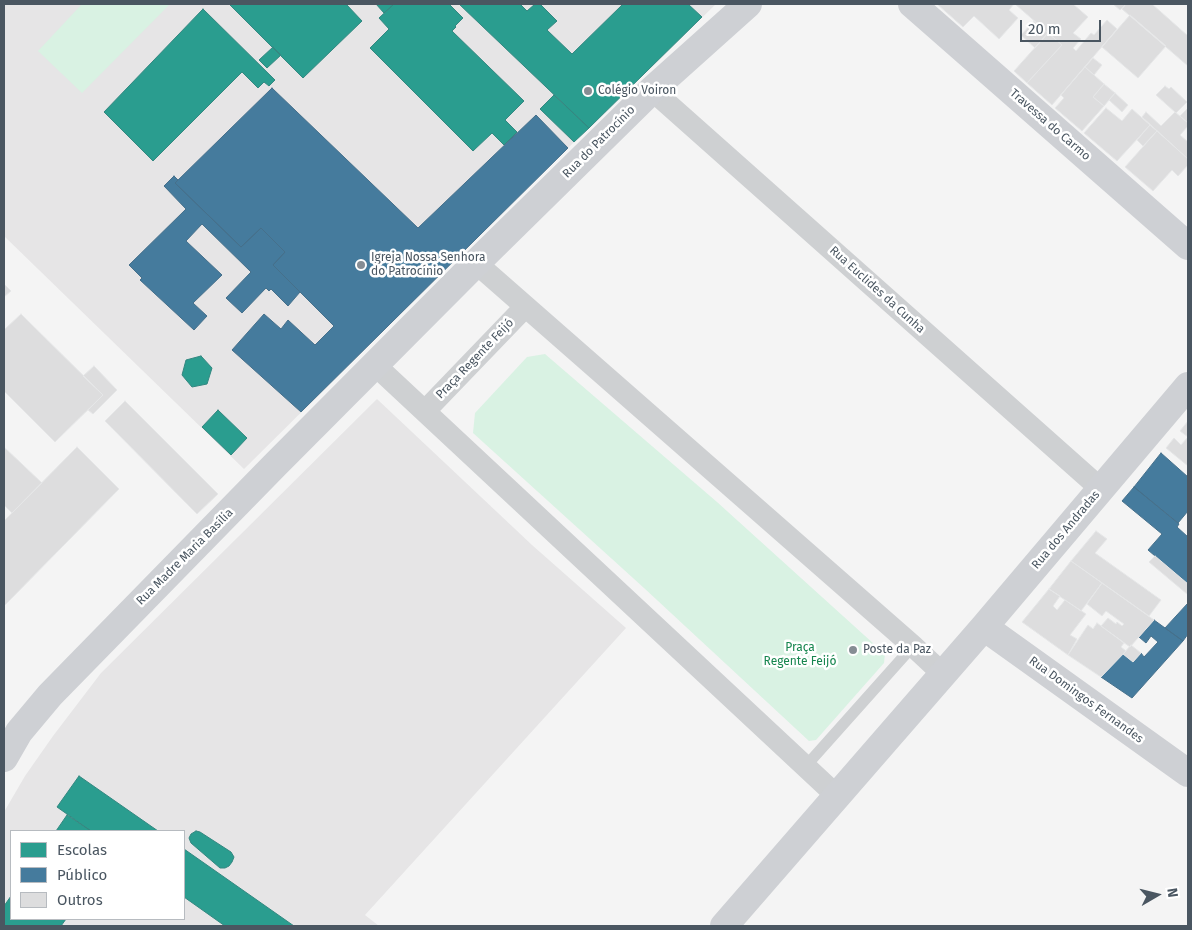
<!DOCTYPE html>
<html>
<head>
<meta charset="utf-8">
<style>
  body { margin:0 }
  #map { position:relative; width:1192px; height:930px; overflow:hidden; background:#f4f4f4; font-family:"Fira Sans",sans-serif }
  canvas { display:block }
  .frame { position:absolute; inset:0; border:5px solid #4a5661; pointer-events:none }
  .legend { position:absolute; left:10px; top:830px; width:175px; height:90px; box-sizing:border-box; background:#fff; border:1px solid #b7bbc0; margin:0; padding:6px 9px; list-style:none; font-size:15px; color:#4a5661 }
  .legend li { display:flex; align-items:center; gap:10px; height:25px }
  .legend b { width:25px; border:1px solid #b7bbc0 }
  .north { position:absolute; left:1132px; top:870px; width:50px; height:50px; -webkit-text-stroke:4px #fff; paint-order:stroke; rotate:82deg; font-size:14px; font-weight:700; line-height:20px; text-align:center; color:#4a5661 }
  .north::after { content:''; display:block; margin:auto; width:18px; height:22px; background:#4a5661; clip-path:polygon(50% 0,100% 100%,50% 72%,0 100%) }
  .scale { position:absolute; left:1020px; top:20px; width:81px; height:22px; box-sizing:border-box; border:2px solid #4a5661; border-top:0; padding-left:6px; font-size:15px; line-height:18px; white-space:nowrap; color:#4a5661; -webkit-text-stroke:4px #fff; paint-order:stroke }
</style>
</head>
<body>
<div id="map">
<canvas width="1192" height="930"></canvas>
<div class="frame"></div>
<ul class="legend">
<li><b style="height:14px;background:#2a9d8f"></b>Escolas</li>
<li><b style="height:14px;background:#457b9d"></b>Público</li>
<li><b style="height:14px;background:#ddddde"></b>Outros</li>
</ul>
<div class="north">N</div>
<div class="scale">20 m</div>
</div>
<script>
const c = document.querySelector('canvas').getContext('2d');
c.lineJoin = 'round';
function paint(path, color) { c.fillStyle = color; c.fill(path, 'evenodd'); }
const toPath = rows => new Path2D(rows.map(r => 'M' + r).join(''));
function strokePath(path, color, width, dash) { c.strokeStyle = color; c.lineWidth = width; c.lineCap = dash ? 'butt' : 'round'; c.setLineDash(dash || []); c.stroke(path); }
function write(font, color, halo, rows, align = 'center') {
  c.font = font + ' "Fira Sans",sans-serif'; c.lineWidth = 5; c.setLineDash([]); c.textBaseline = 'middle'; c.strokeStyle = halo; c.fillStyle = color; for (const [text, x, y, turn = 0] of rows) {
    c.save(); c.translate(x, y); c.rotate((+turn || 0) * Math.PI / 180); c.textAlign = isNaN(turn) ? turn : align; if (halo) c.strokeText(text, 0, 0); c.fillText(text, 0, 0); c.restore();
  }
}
const education = toPath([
  [4,4,716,4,568,148,244,469,4,236],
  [377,399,532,545,626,628,365,915,379,926,4,926,4,812,25,776,53,736,101,673],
  [11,831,184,831,184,919,11,919]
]);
const green = toPath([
  [82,4,170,4,82,93,38,51],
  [545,354,717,502,885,654,884,663,816,740,809,741,644,588,473,433,475,413,527,357]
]);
const schools = toPath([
  [229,4,346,4,362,21,303,78,229,4],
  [376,4,394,4,384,13,376,4],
  [394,4,449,4,463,18,455,26,456,27,452,31,524,101,505,120,517,132,504,145,492,133,473,151,370,48,389,29,379,18,394,4],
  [459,4,520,4,527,11,535,4,540,4,557,21,547,30,572,54,623,4,688,4,702,17,589,128,459,4],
  [203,9,275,80,269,86,264,82,258,88,242,72,153,161,104,112,203,9],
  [273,47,281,55,267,68,259,60,273,47],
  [554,95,589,128,574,142,540,109,554,95],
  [201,356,212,368,207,384,192,387,182,375,186,360,201,356],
  [218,410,247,438,231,455,202,427,218,410],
  [79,776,158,831,91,831,57,807,79,776],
  [67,815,91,831,56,831,67,815],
  [196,831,200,832,231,852,234,857,232,862,229,866,225,868,220,868,191,843,189,838,191,834,196,831],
  [184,849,294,926,225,926,184,897,184,849],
  [11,896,11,919,66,919,61,926,4,926,4,906,11,896]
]);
const public = toPath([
  [272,88,418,228,536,115,568,148,301,412,232,350,264,314,281,329,288,320,315,345,334,326,273,265,285,252,261,228,241,247,175,183,272,88],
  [174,176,178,180,175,183,241,247,261,228,285,252,273,265,300,292,288,306,271,289,269,291,266,288,242,313,226,298,251,272,202,224,186,241,222,275,193,303,207,316,194,330,140,280,142,278,129,265,186,209,164,186,174,176],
  [1161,453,1188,477,1188,511,1178,523,1134,487,1161,453],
  [1134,487,1179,524,1177,527,1188,537,1188,584,1148,550,1162,534,1122,501,1134,487],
  [1188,603,1188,634,1183,641,1165,628,1188,603],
  [1154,620,1183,641,1132,698,1101,677,1123,654,1133,662,1141,653,1144,657,1158,642,1151,636,1146,643,1139,637,1154,620]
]);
const building = toPath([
  [937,4,1014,4,1009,10,1018,18,999,39,974,16,963,27,937,4],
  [1015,4,1073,4,1088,17,1073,33,1081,39,1073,48,1076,51,1091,33,1094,35,1107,20,1117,29,1052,105,1027,83,1062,45,1015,4],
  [1113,4,1126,4,1120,10,1113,4],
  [1126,4,1152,4,1188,36,1188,66,1122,9,1126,4],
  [1130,15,1166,46,1138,78,1102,47,1130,15],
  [1034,21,1048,33,1035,48,1021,35,1034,21],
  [1048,33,1062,45,1027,83,1014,71,1048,33],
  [1093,58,1102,65,1094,75,1085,67,1093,58],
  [1085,67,1104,84,1093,97,1104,106,1082,131,1055,108,1064,98,1061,95,1085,67],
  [1104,84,1115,93,1104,106,1093,97,1104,84],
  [1165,86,1169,89,1171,87,1187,102,1176,113,1156,95,1165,86],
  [1115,93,1128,105,1122,112,1109,100,1115,93],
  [1106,108,1122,121,1132,109,1150,125,1117,161,1084,133,1106,108],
  [1188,108,1188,123,1180,116,1188,108],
  [1146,112,1161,126,1175,112,1188,123,1188,126,1180,135,1188,142,1188,159,1142,117,1146,112],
  [1150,125,1157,131,1143,146,1137,140,1150,125],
  [1157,131,1188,159,1188,165,1178,176,1172,170,1153,191,1125,167,1157,131],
  [4,284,11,291,4,297,4,284],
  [21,314,103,395,55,442,4,391,4,330,21,314],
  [94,366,117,390,93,414,88,410,103,395,83,376,94,366],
  [125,401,218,494,197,514,105,421,125,401],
  [1188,421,1188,437,1180,431,1188,421],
  [1188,437,1188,466,1166,448,1174,438,1181,445,1188,437],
  [4,447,42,483,12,513,4,505,4,447],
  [77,447,119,489,5,605,4,603,4,521,77,447],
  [1096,531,1107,539,1095,553,1161,600,1149,616,1071,561,1096,531],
  [1155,556,1188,584,1188,592,1187,594,1149,562,1155,556],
  [1071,561,1102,583,1081,611,1049,589,1071,561],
  [1102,583,1154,620,1130,647,1101,626,1108,618,1116,624,1117,622,1122,626,1124,624,1106,611,1102,616,1087,604,1102,583],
  [1049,589,1060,596,1053,606,1057,610,1065,600,1086,614,1070,635,1077,639,1068,655,1022,622,1049,589],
  [1097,623,1124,643,1121,647,1126,651,1101,677,1068,655,1088,625,1093,629,1097,623],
  [1131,645,1141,653,1133,662,1123,654,1131,645]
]);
const lane = toPath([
  [805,767,913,646]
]);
const street = toPath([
  [652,90,1101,489],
  [476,263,913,646,943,674],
  [375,365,837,796],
  [425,411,525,307]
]);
const secondary = toPath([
  [912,4,1188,246],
  [984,627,1188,773],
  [4,758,19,732,50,695,274,466,476,263,652,90,748,4],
  [724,926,984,627,1188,386]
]);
const markers = [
  [588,91,5,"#868d94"],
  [361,265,5,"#868d94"],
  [853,650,5,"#868d94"]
];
const poiNames = [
  ["Colégio Voiron",598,91],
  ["Igreja Nossa Senhora",371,258],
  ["do Patrocínio",371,272],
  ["Poste da Paz",863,650]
];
const streetNames = [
  ["Travessa do Carmo",1050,125,41],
  ["Rua do Patrocínio",599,142,-45],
  ["Rua Euclides da Cunha",877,290,42],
  ["Praça Regente Feijó",475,359,-46],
  ["Rua dos Andradas",1066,530,-50],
  ["Rua Madre Maria Basília",185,557,-45],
  ["Rua Domingos Fernandes",1086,700,36]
];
const parkNames = [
  ["Praça",800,648],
  ["Regente Feijó",800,662]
];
paint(education, '#e6e5e6');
paint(green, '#d9f2e3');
paint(schools, '#2a9d8f');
strokePath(schools, '#348881', 1);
paint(public, '#457b9d');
strokePath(public, '#46708b', 1);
paint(building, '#ddddde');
strokePath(building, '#e5e6e7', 1);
strokePath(lane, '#ced0d2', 11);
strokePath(street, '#ced0d2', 22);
strokePath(secondary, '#ced0d4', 28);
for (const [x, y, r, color] of markers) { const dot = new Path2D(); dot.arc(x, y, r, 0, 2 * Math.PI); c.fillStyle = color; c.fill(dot); strokePath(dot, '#fff', 2); }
write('12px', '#4a5661', '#fff', poiNames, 'left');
write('12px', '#4a5661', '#fff', streetNames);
write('12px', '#17864f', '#fff', parkNames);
</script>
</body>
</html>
